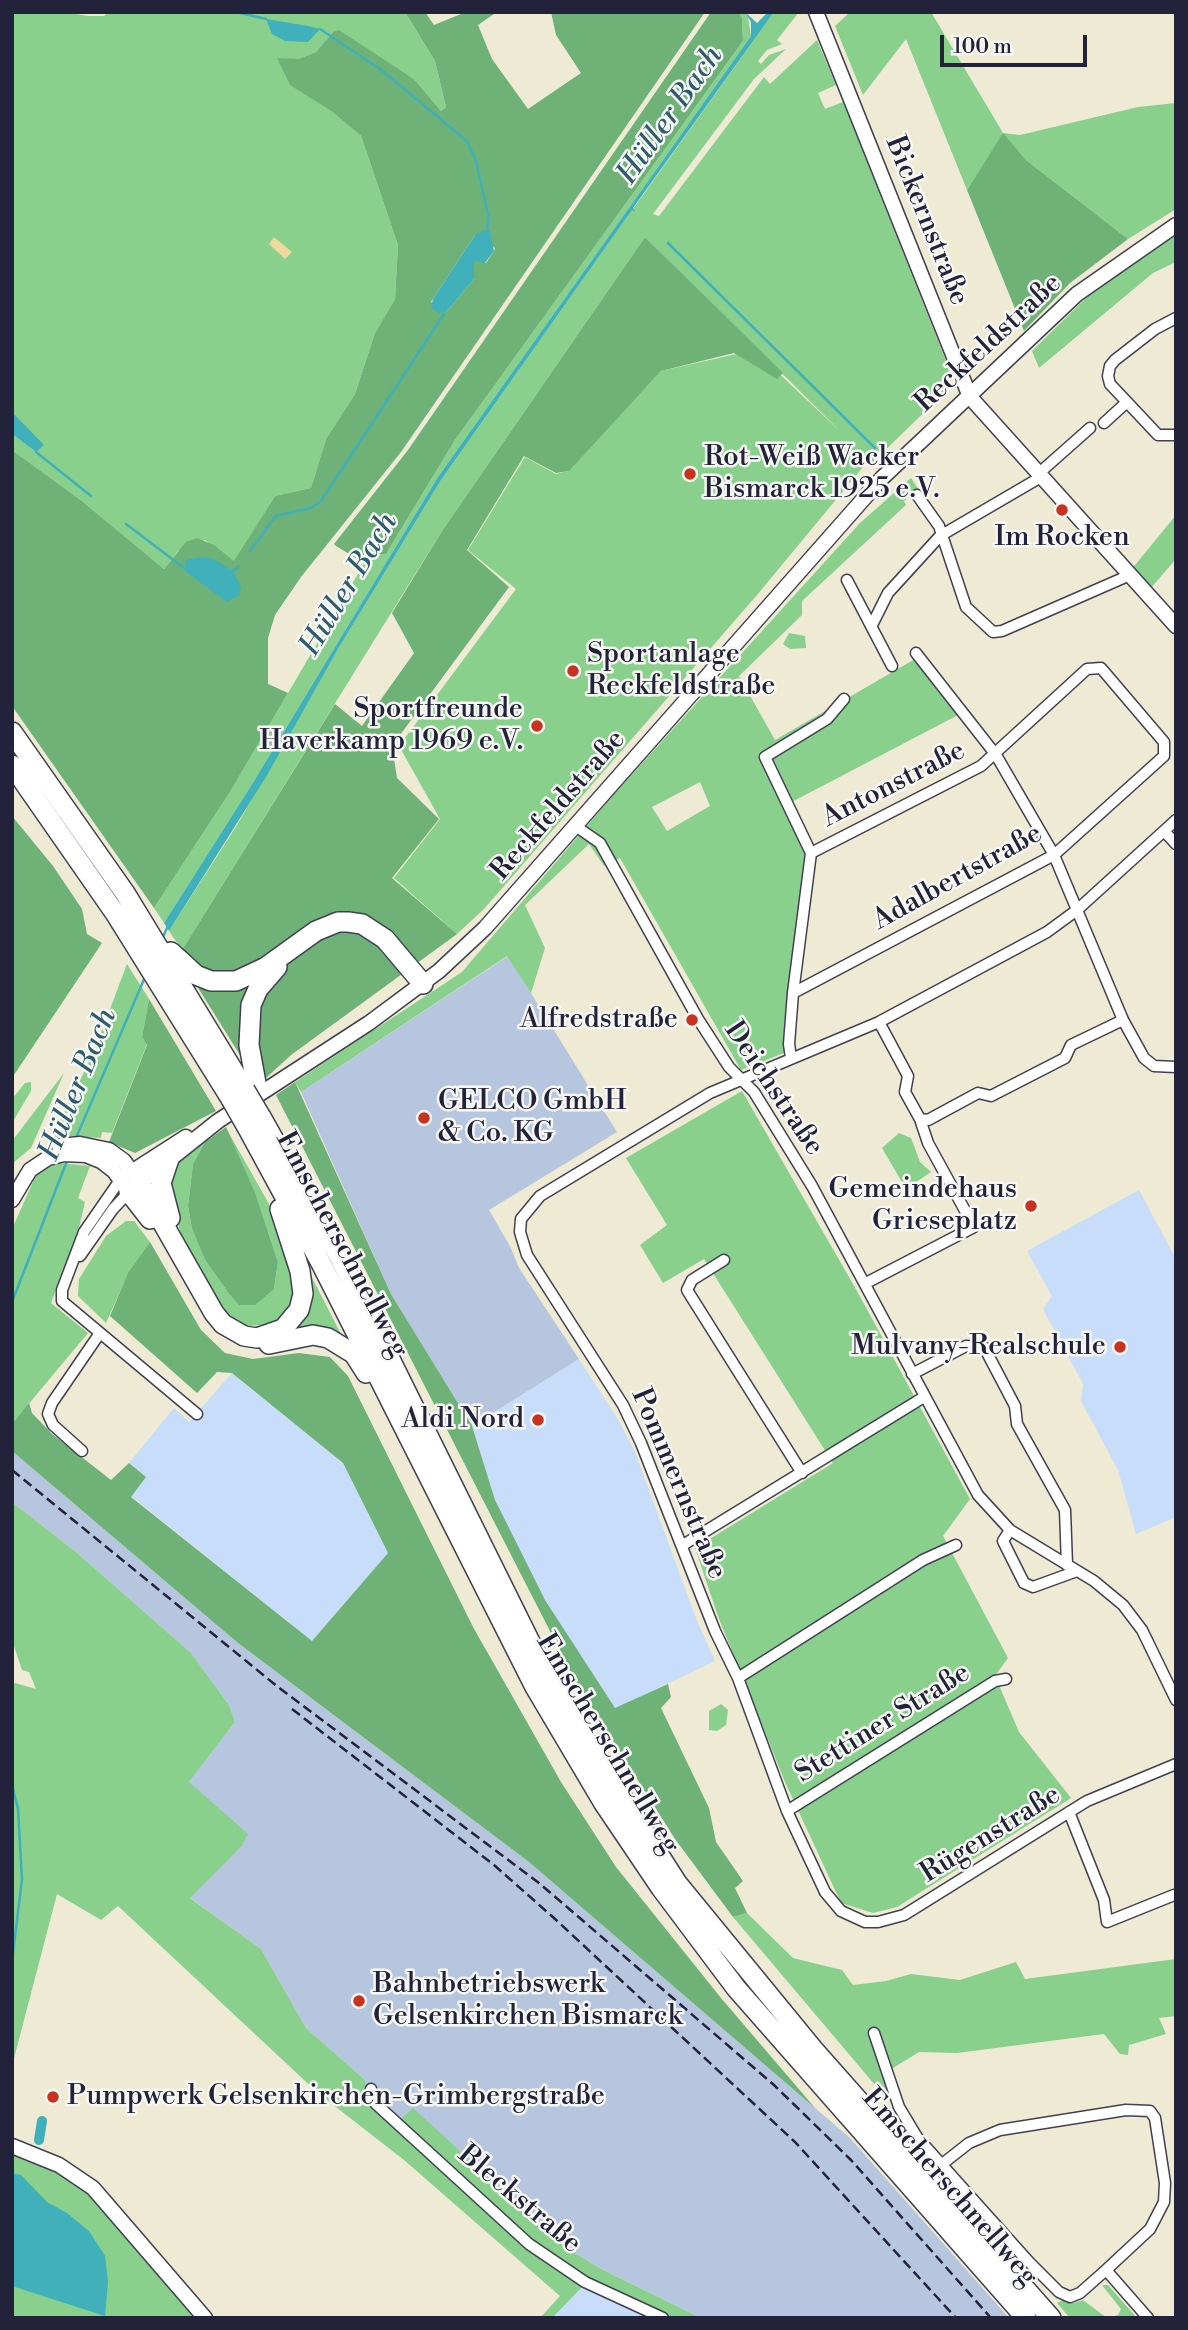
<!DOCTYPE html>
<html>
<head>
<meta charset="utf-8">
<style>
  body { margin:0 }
  #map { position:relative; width:1188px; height:2330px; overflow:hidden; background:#eeead4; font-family:"Libre Bodoni",serif }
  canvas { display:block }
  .frame { position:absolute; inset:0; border:14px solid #22223b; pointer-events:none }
  .scale { position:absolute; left:940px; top:35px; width:147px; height:32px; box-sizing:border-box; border:4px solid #22223b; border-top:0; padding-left:9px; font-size:21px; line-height:24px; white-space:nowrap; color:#22223b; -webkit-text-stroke:5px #f6f6f2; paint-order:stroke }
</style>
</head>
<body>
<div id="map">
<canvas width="1188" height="2330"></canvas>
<div class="frame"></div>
<div class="scale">100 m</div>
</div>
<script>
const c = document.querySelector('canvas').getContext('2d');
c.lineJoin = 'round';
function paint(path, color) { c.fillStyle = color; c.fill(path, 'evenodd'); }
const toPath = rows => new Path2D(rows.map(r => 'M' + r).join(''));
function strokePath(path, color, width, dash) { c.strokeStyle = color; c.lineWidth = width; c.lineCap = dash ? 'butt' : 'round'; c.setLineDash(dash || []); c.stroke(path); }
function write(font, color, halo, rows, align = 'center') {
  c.font = font + ' "Libre Bodoni",serif'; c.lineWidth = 5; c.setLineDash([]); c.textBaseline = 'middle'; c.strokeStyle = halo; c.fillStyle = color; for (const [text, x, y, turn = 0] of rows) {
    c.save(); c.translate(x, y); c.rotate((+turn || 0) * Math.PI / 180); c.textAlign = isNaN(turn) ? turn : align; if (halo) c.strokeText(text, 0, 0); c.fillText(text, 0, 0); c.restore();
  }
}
const built = toPath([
  [1139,1190,1176,1259,1176,1517,1136,1534,1118,1470,1081,1401,1083,1384,1043,1309,1052,1296,1027,1251],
  [579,1359,619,1421,635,1452,697,1621,715,1661,615,1709,545,1600,509,1530,495,1500,472,1426],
  [232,1373,343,1463,388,1553,312,1641,131,1496,146,1477,129,1463,174,1408,189,1422],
  [584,2285,656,2318,552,2318]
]);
const industrial = toPath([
  [508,956,617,1132,489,1210,511,1248,519,1268,579,1359,472,1426,391,1294,301,1092],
  [12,1451,238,1643,529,1862,850,2138,1009,2318,701,2318,601,2269,565,2247,413,2109,398,2123,372,2095,364,2079,306,2028,261,1949,189,1897,241,1847,189,1782,235,1722,229,1705,191,1653,76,1552,12,1502]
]);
const green = toPath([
  [12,12,64,12,88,16,104,16,109,12,405,12,435,61,446,107,441,111,415,80,333,32,316,52,298,59,277,59,361,136,398,245,395,299,375,333,355,394,326,439,311,488,275,496,234,562,205,540,178,551,164,569,82,501,12,450,12,434,36,452,12,412],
  [738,12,745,12,748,17,751,36,438,477,254,781,164,923,154,908,230,792,369,555,386,554,455,440,743,41,742,19],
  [774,12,799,12,777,40,782,44,767,50,758,61,761,64,769,55,786,49,754,79,653,214,659,216,764,77,770,84,817,40,836,85,818,93,825,109,843,102,948,366,949,377,944,393,872,463,868,461,757,595,484,909,457,934,394,878,440,819,399,746,516,589,468,550,525,457,556,474,568,471,661,371,754,350,843,434,645,237,442,531,182,950,169,931,237,825,338,649,441,480,632,210,637,213,633,209],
  [850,12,931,12,1003,133,1020,135,1138,107,1176,103,1176,209,1128,239,1026,160,1003,134,967,190,906,39,863,95,835,26],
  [1176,234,1176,262,1153,273,1039,368,1032,351,1089,295],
  [911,478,919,490,904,501,906,505,802,601,802,615,739,676,775,740,915,659,960,714,786,805,805,851,784,1053,741,1070,620,858,604,866,589,844,525,905,545,948,531,993,507,956,301,1092,295,1082,462,972,615,793,860,523],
  [700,782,710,806,667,831,652,807],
  [1176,515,1176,559,1150,589,1131,570],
  [789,633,805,636,806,648,790,649,783,644],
  [127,964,149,999,142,1037,147,1044,112,1133,102,1132,101,1138,70,1136,51,1139,93,1054],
  [64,1073,31,1148,12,1164,12,1141],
  [31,1082,31,1091,12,1123,12,1099,25,1083],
  [742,1091,857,1291,970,1499,943,1536,1008,1658,995,1676,1019,1732,1071,1798,897,1907,873,1913,841,1903,785,1782,719,1619,695,1548,833,1463,704,1259,663,1283,640,1245,667,1225,626,1158],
  [226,1128,269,1204,290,1267,294,1288,292,1301,282,1318,271,1325,240,1326,222,1309,187,1252,166,1188,180,1159,205,1142,193,1164,188,1206,192,1229,205,1260,227,1291,274,1289,278,1262,255,1192],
  [899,1133,911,1138,920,1162,931,1172,906,1189,882,1148],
  [60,1163,90,1166,78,1198,85,1202,78,1232,51,1303,88,1333,12,1424,12,1229,38,1171],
  [126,1221,134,1221,150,1242,128,1274,106,1323,78,1296,79,1279,106,1236],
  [302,1258,344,1340,287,1334],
  [12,1502,76,1552,191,1653,229,1705,235,1722,189,1782,248,1834,241,1847,190,1898,261,1949,306,2028,364,2079,372,2095,398,2122,413,2108,565,2247,601,2269,701,2318,667,2318,584,2285,552,2318,540,2318,560,2296,404,2160,318,2093,118,1906,101,1920,57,1894,12,2066,12,1686,15,1683,36,1689,29,1672,22,1670,12,1640],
  [721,1704,728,1710,726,1725,717,1731,709,1730,709,1711],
  [747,1913,793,1958,842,1970,853,1985,886,1981,911,1974,960,1980,1016,1962,1025,1979,1176,1959,1176,2016,1159,2018,1166,2034,1129,2045,1128,2055,1120,2054,1104,2034,957,2053,919,2052,893,2068,886,2098,733,1917],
  [12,2153,57,2169,91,2192,195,2318,12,2318],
  [1102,2285,1108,2285,1137,2318,1108,2318,1118,2315,1121,2309],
  [1063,2300,1074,2303,1083,2300,1107,2318,1070,2318,1057,2303]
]);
const forest = toPath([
  [405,12,425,12,434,25,466,12,497,12,478,25,492,59,528,109,581,73,556,35,551,12,705,12,401,452,301,577,275,615,268,638,268,684,288,693,230,792,154,908,12,706,12,450,82,501,164,569,186,542,197,538,214,545,234,561,275,496,311,488,326,439,355,394,375,333,395,299,398,245,361,136,333,112,290,85,277,58,298,59,316,52,333,32,339,30,415,80,441,111,446,107,435,61],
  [475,235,495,248,494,251,486,263,476,259,474,261,474,279,447,311,431,302],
  [711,12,738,12,742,18,743,41,455,440,386,554,369,555,364,563,336,546,334,544,408,450],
  [1003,133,1026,160,1128,239,1070,283,1024,331,967,190],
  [645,237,783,373,777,379,734,353,661,371,569,471,556,473,524,456,467,550,509,587,392,746,397,778,439,819,392,878,457,934,291,1055,266,1078,250,1071,190,975,182,950,335,704,362,726,414,653,392,613,442,531],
  [12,816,53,866,82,909,87,934,102,943,12,1078],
  [149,999,216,1111,135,1153,109,1142,147,1045,142,1037],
  [295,1082,391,1294,472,1426,495,1500,545,1600,615,1708,668,1684,671,1697,661,1708,709,1808,716,1842,743,1881,735,1888,747,1913,733,1917,675,1839,576,1682,276,1095],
  [226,1127,255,1192,278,1262,274,1289,255,1305,239,1305,227,1291,205,1260,192,1229,188,1206,193,1164,205,1142],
  [150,1242,201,1330,225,1353,253,1359,299,1353,330,1357,348,1376,473,1627,561,1782,616,1867,721,1998,815,2108,529,1862,238,1643,12,1451,12,1424,29,1403,32,1413,52,1434,111,1480,129,1463,146,1477,131,1497,312,1641,388,1553,343,1463,232,1373,217,1372,197,1393,110,1316,128,1273]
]);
const sand = toPath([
  [274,237,292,252,285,259,269,244]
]);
const water = toPath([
  [745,12,757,23,768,12,774,12,633,208,636,213,632,210,441,480,338,649,266,777,169,931,164,923,254,781,438,477,751,36,751,22],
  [266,19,308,26,320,29,308,42,285,41,272,34],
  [489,228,494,251,485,263,474,261,474,279,447,311,438,313,431,307,433,299,475,235],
  [12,412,44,445,36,452,12,434],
  [201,557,214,559,233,571,241,587,239,595,227,602,185,571,185,560],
  [12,2173,21,2175,47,2202,67,2213,89,2231,105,2256,108,2282,105,2316,12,2286]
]);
const stream = toPath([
  [236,12,266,19],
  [320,29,380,69,467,141,476,161,489,219,487,227],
  [668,243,875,448],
  [36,452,91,496],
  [126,524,184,568],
  [250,551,276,516,311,508,321,501,444,314],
  [233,571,239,566],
  [162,939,168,926],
  [76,1138,145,977],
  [12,1302,67,1161],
  [12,1785,18,1809,22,1879,12,1961]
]);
const canal = toPath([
  [39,2140,42,2121]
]);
const street = toPath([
  [1176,318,1155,329,1115,360,1110,366,1108,376,1110,384,1158,435,1176,435],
  [1104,423,1127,402],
  [1038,474,1090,428],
  [917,495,939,526,966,607,993,632,1002,631,1130,575],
  [847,580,892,666],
  [872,625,888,593,940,536,1041,477],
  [916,653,996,755,1054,855,1123,1020,1144,1058,1154,1066,1176,1067],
  [1176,820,1077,910,1047,932,879,1022,710,1093,540,1196,521,1219,520,1232,527,1255,623,1405,641,1443,715,1631,738,1678,787,1811,825,1892,841,1911,865,1922,878,1922,904,1915,1087,1801,1176,1764],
  [574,825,600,843,698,1019,729,1067,754,1092,812,1186,978,1495,1010,1530,1094,1581,1123,1605,1142,1630,1176,1700],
  [1164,831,1176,844],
  [793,993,1054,855,1164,756,1164,742,1101,668,1087,669,981,766,811,853],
  [791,1058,789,1044,793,993,811,853,765,757,827,719,844,699],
  [920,1119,928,1120,978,1093,991,1096,1065,1058,1071,1045,1123,1020],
  [120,1180,84,1232,62,1290,62,1301,197,1414],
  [80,1256,113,1209,129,1192],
  [724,1260,692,1280,687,1290,802,1473],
  [866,1283,974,1227,928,1143,920,1119,905,1092,908,1076,879,1022],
  [912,1374,966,1346,984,1347,1015,1406,1017,1424,1065,1510,1067,1565],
  [82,1451,53,1425,48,1414,52,1403,100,1333],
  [1010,1530,1003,1541,1024,1583,1033,1587,1077,1571],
  [683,1545,924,1397],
  [738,1678,923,1560,956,1545],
  [787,1811,995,1681,1006,1679],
  [1069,1812,1104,1900,1107,1922,1174,1895],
  [874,2033,899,2107,917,2137,1030,2263,1059,2292,1070,2297,1080,2293,1106,2270,1148,2318],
  [371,2089,370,2095,376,2104,529,2244,585,2282,663,2318],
  [941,2165,969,2143,1000,2130,1126,2110,1150,2111,1155,2118,1165,2183,1164,2202,1150,2229,1106,2270]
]);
const secondary = toPath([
  [816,12,970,397,1176,626],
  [59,1146,80,1144,109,1150,124,1161,140,1183],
  [127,1175,186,1137],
  [12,1200,30,1170,48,1158,64,1154,86,1155,101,1161,114,1171,129,1192,218,1121,369,1023,439,971,485,928,882,478,1077,294,1176,225],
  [12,2146,59,2165,93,2188,205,2318]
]);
const highway = toPath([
  [12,732,125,893,245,1090],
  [12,765,115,913,231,1099],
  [171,952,196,975,211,981,236,981,266,967,316,931,338,922,348,922,362,924,385,939,423,984],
  [256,1083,249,1045,251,1005,258,989,277,967],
  [261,1117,339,1256,532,1646,582,1734,677,1883,813,2049,1051,2318],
  [247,1127,322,1265,535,1687,603,1802,661,1888,736,1988,1026,2318],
  [169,1159,161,1183,170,1218],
  [140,1183,214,1313,223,1324,244,1336,257,1338,283,1329,299,1310,303,1294,300,1271,280,1209],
  [129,1192,150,1219],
  [269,1344,313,1335,328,1338,354,1354,366,1373]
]);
const rail = toPath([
  [12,1470,278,1687,539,1883,774,2085,851,2160,991,2318],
  [292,1709,494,1865,554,1918,795,2142,956,2318]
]);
const highwayBridge = toPath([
  [245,1090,261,1117],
  [231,1099,247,1127]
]);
const markers = [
  [690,474,7,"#c8321e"],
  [1062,510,7,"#c8321e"],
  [573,671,7,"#c8321e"],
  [537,726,7,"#c8321e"],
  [692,1020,7,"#c8321e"],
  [424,1118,7,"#c8321e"],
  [1031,1206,7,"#c8321e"],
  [1120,1347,7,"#c8321e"],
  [538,1420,7,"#c8321e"],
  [359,2001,7,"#c8321e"],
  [53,2097,7,"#c8321e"]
];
const streetNames = [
  ["Bickernstraße",926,221,68],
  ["Reckfeldstraße",989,344,-43],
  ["Antonstraße",894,785,-27],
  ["Reckfeldstraße",559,806,-49],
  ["Adalbertstraße",958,878,-29],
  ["Deichstraße",773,1089,56],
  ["Emscherschnellweg",341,1245,62],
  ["Pommernstraße",678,1484,67],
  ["Stettiner Straße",883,1724,-32],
  ["Emscherschnellweg",607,1744,59],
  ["Rügenstraße",991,1835,-32],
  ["Emscherschnellweg",949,2188,49],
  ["Bleckstraße",519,2200,40]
];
const poiNames = [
  ["Rot-Weiß Wacker",704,458],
  ["Bismarck 1925 e.V.",704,490],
  ["Im Rocken",1062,538,"center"],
  ["Sportanlage",587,655],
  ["Reckfeldstraße",587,687],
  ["Sportfreunde",523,710,"right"],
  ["Haverkamp 1969 e.V.",523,742,"right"],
  ["Alfredstraße",678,1020,"right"],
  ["GELCO GmbH",438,1102],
  ["& Co. KG",438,1134],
  ["Gemeindehaus",1017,1190,"right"],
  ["Grieseplatz",1017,1222,"right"],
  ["Mulvany-Realschule",1106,1347,"right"],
  ["Aldi Nord",524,1420,"right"],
  ["Bahnbetriebswerk",373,1985],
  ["Gelsenkirchen Bismarck",373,2017],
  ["Pumpwerk Gelsenkirchen-Grimbergstraße",67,2097]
];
const waterNames = [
  ["Hüller Bach",671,116,-55],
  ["Hüller Bach",350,585,-59],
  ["Hüller Bach",79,1085,-68]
];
paint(built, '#c7ddf9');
paint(industrial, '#b5c6de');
paint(green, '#88d08c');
paint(forest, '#6eb278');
paint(sand, '#eeda9e');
paint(water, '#40b0ba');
strokePath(stream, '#40b0ba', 2.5);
strokePath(canal, '#40b0ba', 10);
strokePath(street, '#414052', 13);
strokePath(secondary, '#414052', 17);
strokePath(highway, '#414052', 22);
strokePath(street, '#fff', 10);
strokePath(secondary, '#fff', 14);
strokePath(highway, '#fff', 19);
strokePath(rail, '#22223b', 2.5, [10, 5]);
strokePath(highwayBridge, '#414052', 22, []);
strokePath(highwayBridge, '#fff', 19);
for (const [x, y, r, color] of markers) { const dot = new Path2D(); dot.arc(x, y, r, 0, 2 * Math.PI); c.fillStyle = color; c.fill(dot); strokePath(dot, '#f6f6f2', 2.5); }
write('28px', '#22223b', '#f6f6f2', streetNames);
write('28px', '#22223b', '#f6f6f2', poiNames, 'left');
write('italic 30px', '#2e5b6e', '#f6f6f2', waterNames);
</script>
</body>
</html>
